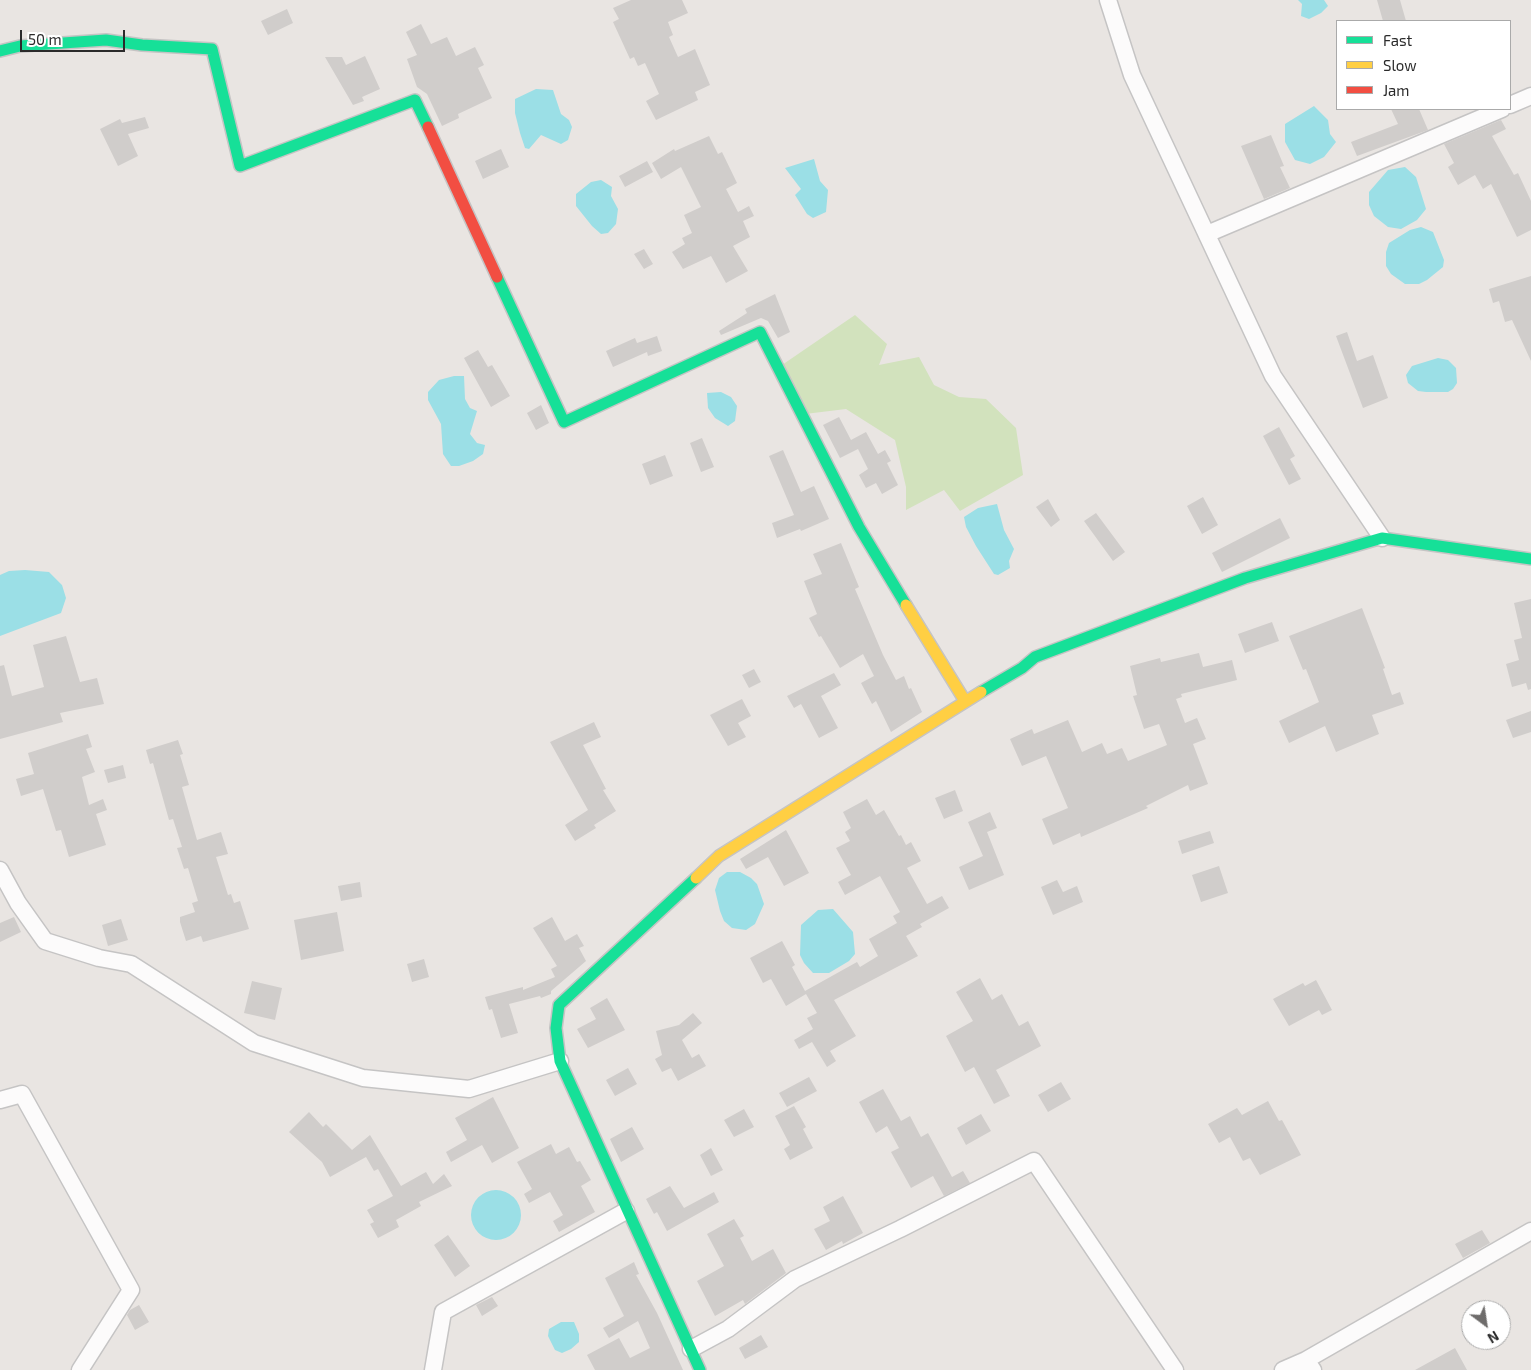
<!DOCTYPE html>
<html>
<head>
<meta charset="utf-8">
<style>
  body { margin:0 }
  #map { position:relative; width:1531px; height:1370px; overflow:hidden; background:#e9e5e2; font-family:"Exo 2",sans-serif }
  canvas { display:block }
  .legend { position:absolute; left:1336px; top:20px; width:175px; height:90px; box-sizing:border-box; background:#fff; border:1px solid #aaa; margin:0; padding:6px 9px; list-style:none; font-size:15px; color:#2b2b2b }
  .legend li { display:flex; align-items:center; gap:10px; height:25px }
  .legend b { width:25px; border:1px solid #aaa }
  .north { position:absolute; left:1461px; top:1300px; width:50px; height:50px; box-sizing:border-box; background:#fff; border:1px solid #aaa; border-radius:50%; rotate:149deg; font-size:14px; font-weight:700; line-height:20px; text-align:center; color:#2b2b2b }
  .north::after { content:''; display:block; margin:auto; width:18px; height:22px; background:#6e6c6b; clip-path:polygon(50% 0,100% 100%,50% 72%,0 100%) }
  .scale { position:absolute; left:20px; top:30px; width:105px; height:22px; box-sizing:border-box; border:2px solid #2b2b2b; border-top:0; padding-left:6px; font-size:15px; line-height:18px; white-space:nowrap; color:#2b2b2b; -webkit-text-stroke:4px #fff; paint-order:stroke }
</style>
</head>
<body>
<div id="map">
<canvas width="1531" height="1370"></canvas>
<ul class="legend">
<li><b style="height:6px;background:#16e098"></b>Fast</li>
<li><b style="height:6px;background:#ffcf43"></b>Slow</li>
<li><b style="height:6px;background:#f24e42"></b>Jam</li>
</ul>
<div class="north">N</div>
<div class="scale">50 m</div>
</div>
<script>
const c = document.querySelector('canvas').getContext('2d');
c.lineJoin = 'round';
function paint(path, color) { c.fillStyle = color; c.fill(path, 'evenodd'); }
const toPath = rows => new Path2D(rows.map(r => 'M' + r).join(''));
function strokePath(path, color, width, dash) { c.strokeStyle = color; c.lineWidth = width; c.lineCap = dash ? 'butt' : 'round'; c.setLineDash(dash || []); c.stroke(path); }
const green = toPath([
  [855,315,887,344,879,365,919,357,934,385,959,397,986,399,1016,428,1023,475,960,511,944,490,906,510,906,487,895,440,846,409,805,414,782,365]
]);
const water = toPath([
  [1298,0,1324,0,1328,6,1321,13,1309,19,1301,16,1302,4],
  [536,89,553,90,561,114,569,120,572,127,568,140,561,144,541,135,529,149,525,148,520,133,515,113,515,99],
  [1314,106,1328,120,1330,134,1336,142,1324,157,1310,164,1295,160,1285,142,1285,124],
  [814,159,820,181,828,190,826,212,813,218,807,214,795,195,801,189,785,168],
  [1405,167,1416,177,1426,209,1417,220,1401,229,1388,227,1374,216,1369,205,1369,192,1388,170],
  [601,180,612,187,611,196,618,209,616,224,608,233,601,234,592,226,576,206,576,194,591,182],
  [1421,227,1433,232,1444,260,1443,267,1427,280,1419,284,1405,284,1391,274,1386,266,1386,252,1389,243,1410,230],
  [1438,358,1448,360,1456,368,1457,383,1453,389,1448,392,1426,392,1418,391,1408,383,1406,375,1412,366],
  [454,376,464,376,465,399,470,408,477,411,470,434,477,443,485,445,483,454,473,461,459,466,451,466,443,454,441,424,428,400,428,392,439,380],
  [721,392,731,397,737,406,735,421,728,426,715,418,708,408,707,393],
  [997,504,1004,530,1014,549,1009,561,1010,568,998,575,994,574,976,546,966,527,964,517,978,508],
  [25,570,49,572,62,585,66,598,61,613,0,636,0,575,9,571],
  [727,872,740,872,751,878,757,884,764,904,755,924,746,930,732,928,724,921,720,911,715,890,719,878],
  [833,909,853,932,855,954,849,961,829,973,813,973,804,963,800,955,801,925,818,910],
  '471 1215a25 25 0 1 1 50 0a25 25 0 1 1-50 0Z',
  [561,1322,574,1322,579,1334,579,1342,571,1349,562,1353,555,1350,548,1336,549,1329]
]);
const building = toPath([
  [631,0,682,0,688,13,668,22,673,35,669,37,678,57,695,49,710,85,695,92,698,100,656,120,646,101,659,94,645,63,638,66,634,57,630,59,613,22,619,19,613,8],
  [1377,0,1400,0,1406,21,1383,21],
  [287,9,293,23,268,35,261,21],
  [421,24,431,44,447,37,456,56,475,47,484,65,478,68,492,98,458,114,459,118,442,126,427,94,417,87,407,59,417,55,406,32],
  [365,56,380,89,362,97,364,101,353,105,325,57,342,57,346,65],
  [1391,109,1419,109,1428,130,1357,156,1351,142,1398,124],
  [145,117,149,128,128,134,138,156,118,166,100,129,120,119,122,123],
  [1501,120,1506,129,1492,136,1514,175,1518,173,1531,201,1531,230,1517,237,1491,184,1483,189,1475,175,1458,185,1448,167,1454,163,1444,144],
  [1271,135,1284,166,1280,167,1290,188,1264,199,1241,146],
  [709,136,718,154,722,152,737,183,726,189,738,212,749,206,754,216,743,221,750,237,733,246,748,271,726,283,711,256,683,269,672,252,685,244,682,238,692,233,684,215,701,207,681,167,661,179,652,163,674,149,675,151],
  [501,149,509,167,483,179,475,161],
  [647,161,653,172,625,187,619,176],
  [644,249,653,264,644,269,634,254],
  [1531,276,1531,361,1512,320,1505,322,1499,301,1493,303,1489,289],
  [775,294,790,332,778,338,768,321,761,318,721,335,719,331,747,313,745,309],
  [1347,332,1357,361,1373,355,1388,398,1363,408,1336,336],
  [657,336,662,351,648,356,647,352,613,367,606,351,635,338,637,343],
  [478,350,488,367,492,365,510,396,491,407,464,358],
  [541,405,549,423,536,430,527,413],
  [839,417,851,440,866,432,878,454,885,450,891,461,887,463,898,485,882,494,876,483,866,488,859,475,868,469,858,449,840,458,823,425],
  [1279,427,1295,456,1290,459,1301,479,1289,485,1263,436],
  [702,438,714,467,701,472,690,443],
  [783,450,801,492,814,486,829,519,801,531,800,529,777,538,772,523,794,515,769,456],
  [665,455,673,476,650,485,642,464],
  [1203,497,1218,525,1202,534,1187,506],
  [1048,499,1060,520,1051,527,1036,507],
  [1096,513,1125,552,1113,561,1084,521],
  [1280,518,1290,538,1222,572,1212,553],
  [841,543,859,587,855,589,883,655,896,680,904,676,909,689,911,688,922,712,891,732,876,701,872,704,861,683,874,676,863,654,840,668,821,636,819,637,809,618,817,614,804,581,822,574,813,554],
  [1531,599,1531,689,1528,690,1526,683,1512,687,1506,664,1519,660,1514,640,1522,638,1514,603],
  [1362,608,1385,668,1383,669,1392,695,1400,692,1404,704,1372,715,1379,734,1336,752,1325,726,1289,743,1279,721,1319,702,1306,669,1303,670,1289,636],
  [1272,622,1279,641,1245,653,1238,634],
  [66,636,80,682,97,678,104,704,60,713,63,722,0,739,0,666,4,665,12,696,44,687,33,645],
  [1199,653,1203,667,1232,660,1237,680,1181,694,1182,697,1176,699,1185,723,1197,718,1206,739,1193,744,1208,784,1190,791,1188,785,1146,806,1148,808,1081,837,1080,833,1053,845,1042,819,1068,808,1046,756,1022,766,1010,739,1032,729,1034,734,1068,720,1082,752,1102,743,1107,754,1122,748,1128,761,1167,745,1159,724,1144,729,1133,696,1137,695,1130,666,1160,658,1161,662],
  [754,669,761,682,749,688,742,675],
  [834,673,841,685,821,696,838,728,819,738,801,704,794,708,787,696],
  [742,699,751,716,738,723,746,737,728,746,710,715],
  [1531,711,1531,732,1513,738,1506,720],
  [594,722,601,737,583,745,606,789,603,790,616,811,594,825,596,828,575,841,565,825,588,810,550,742],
  [88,734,92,747,86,749,95,772,82,777,89,805,103,799,107,810,96,814,106,845,69,857,61,830,56,831,43,789,21,796,16,779,34,774,28,753],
  [178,740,183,754,180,755,189,785,182,787,197,840,221,832,228,854,216,857,228,895,231,894,234,903,240,901,249,929,203,942,201,936,186,941,180,922,180,917,195,912,192,903,198,901,188,868,184,869,177,848,182,847,173,819,169,820,153,763,150,764,146,750],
  [123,765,126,778,108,783,104,770],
  [955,790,963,811,944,819,935,798],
  [867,799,876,815,884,810,899,836,901,835,906,845,911,842,921,861,907,868,927,904,942,896,949,908,920,924,922,927,906,936,918,956,834,1000,856,1036,830,1051,836,1061,827,1067,812,1042,799,1049,794,1040,813,1029,807,1018,817,1013,806,994,786,1006,771,979,763,983,750,958,782,941,795,965,792,967,805,991,857,962,860,967,878,956,869,939,897,923,893,916,900,912,880,876,845,895,838,882,851,875,836,848,850,841,845,832,851,828,843,812],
  [990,812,997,828,987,832,1004,875,969,890,959,867,983,856,968,822],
  [786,830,809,873,784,886,768,857,746,869,740,859],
  [1210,831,1214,843,1182,854,1178,841],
  [1219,866,1228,893,1201,902,1192,875],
  [1057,880,1063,892,1077,886,1083,902,1053,915,1041,887],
  [360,882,362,897,341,901,338,886],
  [337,912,344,951,301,960,294,920],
  [14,917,21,932,0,942,0,923],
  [552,917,565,941,577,934,584,946,579,948,586,961,551,991,551,994,541,998,540,996,509,1004,518,1033,501,1038,492,1009,489,1010,485,997,523,987,523,990,555,977,551,969,557,966,533,928],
  [121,919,128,940,108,946,102,925],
  [424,959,429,977,412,982,407,964],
  [980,978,992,1000,1002,994,1019,1026,1028,1021,1041,1046,996,1070,1010,1096,994,1104,974,1067,965,1072,946,1036,973,1021,956,992],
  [1316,980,1332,1010,1322,1015,1319,1010,1289,1026,1273,999,1303,983,1305,986],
  [252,981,282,988,275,1020,244,1013],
  [607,998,625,1030,588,1048,577,1029,596,1019,590,1008],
  [693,1013,702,1023,682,1040,692,1058,699,1054,706,1066,678,1081,671,1068,662,1072,655,1059,662,1055,656,1031,679,1025],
  [628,1068,637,1084,615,1096,606,1080],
  [809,1077,817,1091,787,1107,779,1093],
  [1061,1082,1071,1099,1048,1112,1038,1095],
  [883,1089,901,1121,910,1116,921,1137,928,1133,952,1177,963,1171,970,1183,944,1196,933,1176,911,1188,891,1152,899,1148,887,1126,876,1133,859,1102],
  [493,1097,519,1148,492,1163,482,1145,451,1162,446,1152,467,1140,455,1118],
  [1268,1101,1279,1121,1282,1120,1301,1155,1260,1175,1250,1158,1243,1161,1230,1137,1219,1143,1208,1124,1237,1108,1242,1115],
  [794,1106,806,1127,803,1129,813,1148,790,1160,784,1149,790,1145,775,1116],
  [744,1109,754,1127,734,1137,724,1120],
  [309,1112,323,1127,326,1124,352,1150,370,1135,401,1186,426,1172,433,1184,444,1174,452,1186,419,1202,421,1206,396,1220,399,1227,378,1238,370,1224,374,1222,367,1210,393,1196,378,1169,374,1171,366,1157,330,1177,322,1162,289,1132],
  [981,1114,991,1131,966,1145,957,1128],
  [632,1127,644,1149,621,1162,610,1139],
  [551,1144,556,1154,569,1147,577,1162,580,1161,591,1180,581,1186,595,1212,559,1232,553,1221,563,1215,550,1192,529,1203,524,1194,532,1189,517,1162],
  [711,1148,723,1170,711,1176,700,1155],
  [670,1186,684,1208,714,1192,719,1202,667,1231,657,1212,654,1214,646,1199],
  [843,1196,863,1233,843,1244,842,1241,826,1250,814,1229,830,1221,823,1207],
  [734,1219,744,1236,740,1238,752,1261,773,1249,786,1273,745,1304,743,1300,715,1316,697,1281,724,1266,707,1234],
  [1482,1230,1490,1243,1463,1258,1455,1244],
  [448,1235,470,1266,455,1277,434,1245],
  [634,1262,639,1274,636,1275,657,1313,683,1370,595,1370,587,1355,619,1338,630,1358,650,1348,638,1321,609,1338,603,1328,624,1316,605,1278],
  [492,1297,498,1306,482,1316,476,1305],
  [139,1305,149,1322,135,1330,127,1315,130,1310],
  [761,1335,768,1347,745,1359,739,1348],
  [1455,1348,1467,1370,1415,1370]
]);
const street = toPath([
  [1108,0,1132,75,1273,376,1382,538],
  [1510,105,1531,96],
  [1207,234,1502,109],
  [0,870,18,903,45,941,99,958,131,964,254,1043,363,1078,469,1089,560,1061],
  [0,1100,22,1094,131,1290,80,1370],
  [691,1349,728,1329,795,1279,900,1229,1034,1161,1175,1370],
  [1306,1360,1531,1231],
  [433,1370,443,1312,626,1211],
  [1283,1370,1306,1360,1313,1370]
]);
const fast = toPath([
  [0,51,20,46,106,40,142,45,212,49,240,166,415,100,428,127],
  [497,277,564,422,760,332,859,527,906,605],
  [981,692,1022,668,1035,657,1245,578,1382,538,1531,559],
  [696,878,559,1005,556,1028,560,1061,700,1370]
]);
const slow = toPath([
  [906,605,965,701],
  [696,878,719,856,981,692]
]);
const jam = toPath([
  [428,127,497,277]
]);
paint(green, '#d2e2bd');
paint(water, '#9bdfe6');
paint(building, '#d0cdcb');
strokePath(street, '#c5c4c4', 19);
strokePath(fast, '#c5c4c4', 14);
strokePath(slow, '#c5c4c4', 14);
strokePath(jam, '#c5c4c4', 14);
strokePath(street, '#fcfbfb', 16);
strokePath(fast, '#16e098', 11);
strokePath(slow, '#ffcf43', 11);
strokePath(jam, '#f24e42', 11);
</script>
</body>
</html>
